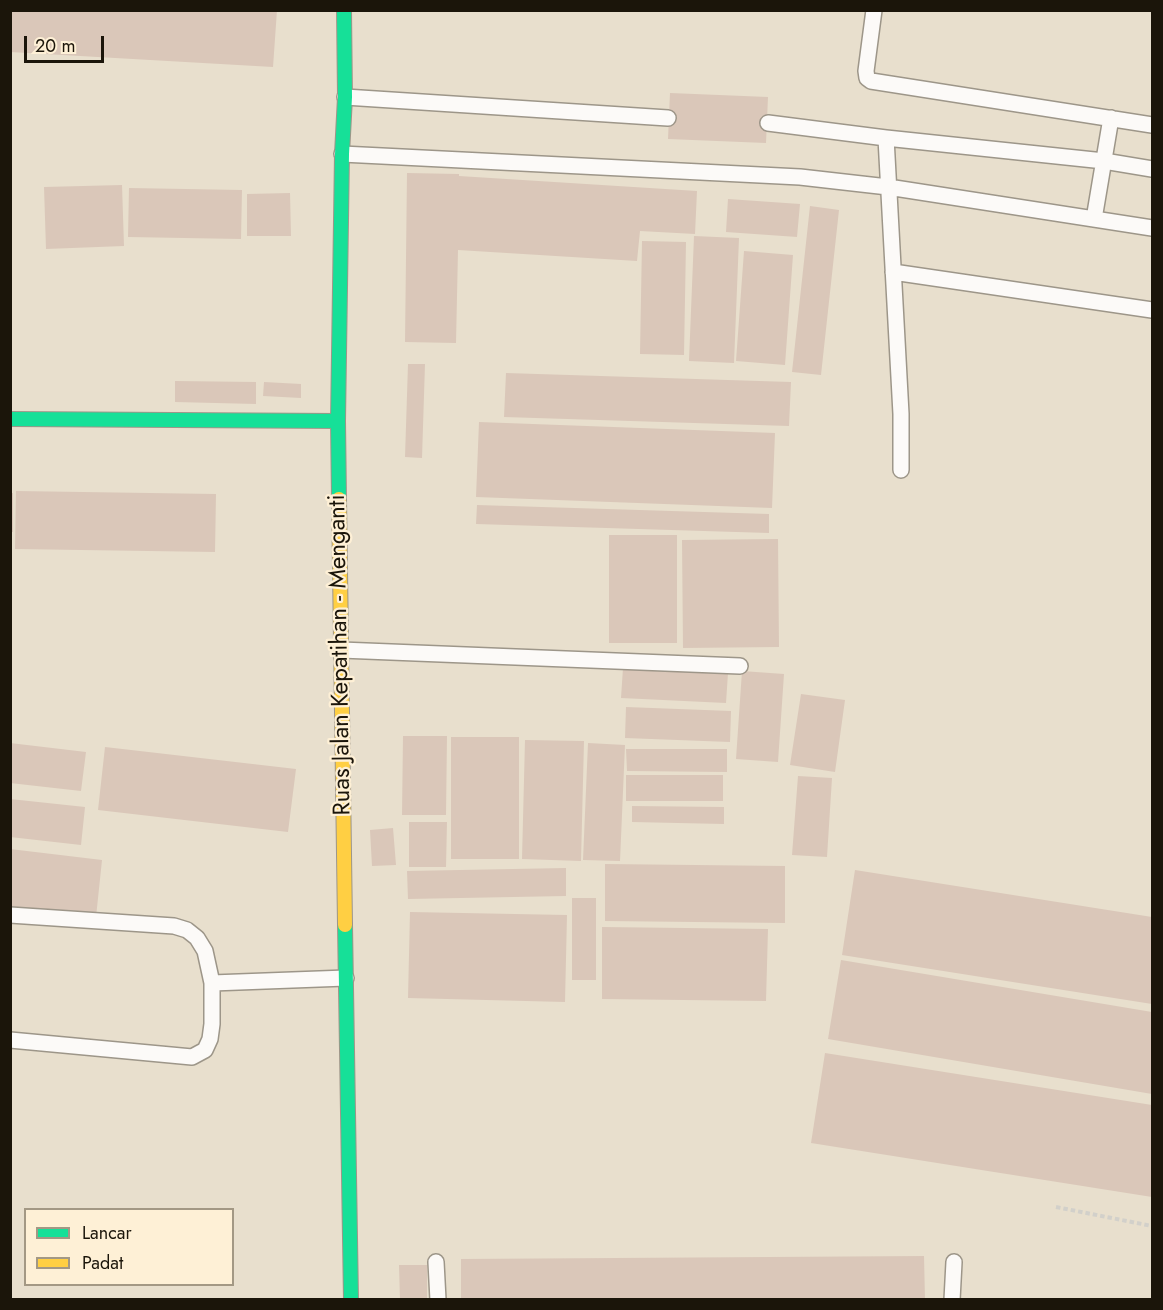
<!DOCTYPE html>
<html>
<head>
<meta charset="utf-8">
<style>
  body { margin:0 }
  #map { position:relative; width:1163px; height:1310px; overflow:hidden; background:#e8dfcd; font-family:Jost,sans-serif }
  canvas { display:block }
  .frame { position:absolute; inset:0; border:12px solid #1b150a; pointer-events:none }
  .legend { position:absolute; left:24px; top:1208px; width:210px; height:78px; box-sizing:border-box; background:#fef0d6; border:2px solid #a39884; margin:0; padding:8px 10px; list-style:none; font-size:18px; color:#1b150a }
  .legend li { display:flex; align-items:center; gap:12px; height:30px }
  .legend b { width:30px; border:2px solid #a39884 }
  .scale { position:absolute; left:24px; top:36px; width:80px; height:27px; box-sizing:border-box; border:3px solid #1b150a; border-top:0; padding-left:8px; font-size:18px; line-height:21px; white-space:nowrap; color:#1b150a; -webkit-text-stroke:4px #fef0d6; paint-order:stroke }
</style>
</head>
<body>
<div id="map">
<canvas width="1163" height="1310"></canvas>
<div class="frame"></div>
<ul class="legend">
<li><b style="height:8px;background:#16e098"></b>Lancar</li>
<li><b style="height:8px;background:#ffcf43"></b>Padat</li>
</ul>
<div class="scale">20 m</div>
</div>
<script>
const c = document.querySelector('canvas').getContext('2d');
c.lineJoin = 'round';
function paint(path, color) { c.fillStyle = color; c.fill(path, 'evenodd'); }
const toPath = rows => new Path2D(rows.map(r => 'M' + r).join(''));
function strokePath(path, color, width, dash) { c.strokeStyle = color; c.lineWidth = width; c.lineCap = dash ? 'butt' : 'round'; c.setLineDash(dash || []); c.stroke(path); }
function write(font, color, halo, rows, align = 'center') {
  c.font = font + ' Jost,sans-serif'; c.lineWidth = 4.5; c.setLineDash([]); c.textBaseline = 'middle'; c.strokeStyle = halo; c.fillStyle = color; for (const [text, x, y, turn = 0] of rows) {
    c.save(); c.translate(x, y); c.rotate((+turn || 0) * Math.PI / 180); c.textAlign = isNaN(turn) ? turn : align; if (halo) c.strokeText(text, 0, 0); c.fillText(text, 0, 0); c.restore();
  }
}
const building = toPath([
  [10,10,277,10,273,67,10,52],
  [670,93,768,97,766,143,668,139],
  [407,173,459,174,459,176,697,191,695,234,640,231,637,261,458,250,456,343,405,342],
  [122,185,124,246,46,249,44,187],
  [129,188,242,190,241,239,128,237],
  [290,193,291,236,247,236,247,194],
  [728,199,800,204,797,237,726,232],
  [810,206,839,210,821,375,792,372],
  [694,236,739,238,734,363,689,361],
  [642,241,686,242,684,355,640,354],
  [744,251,793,255,785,365,736,361],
  [408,364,425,364,422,458,405,457],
  [506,373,791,382,789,426,504,417],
  [175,381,256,382,256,404,175,402],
  [264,382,301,384,301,398,263,396],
  [479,422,775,433,772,508,476,497],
  [16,491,216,494,215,552,15,549],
  [10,493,13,493,13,532,10,532],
  [477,505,769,514,769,533,476,524],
  [609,535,677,535,677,643,609,643],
  [778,539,779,647,683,648,682,540],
  [623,668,728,673,726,703,621,698],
  [742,671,784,674,778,762,736,759],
  [801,694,845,700,835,772,790,765],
  [626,707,731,711,730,742,625,738],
  [403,736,447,736,446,815,402,815],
  [451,737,519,737,519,859,451,859],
  [525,740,584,741,581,861,522,859],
  [10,743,86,752,81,791,10,783],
  [588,743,625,745,620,861,583,860],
  [105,747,296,769,288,832,98,810],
  [626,749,727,749,727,772,627,771],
  [626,775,723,775,723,801,626,801],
  [798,776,832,778,827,857,792,855],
  [10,799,85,807,81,845,10,837],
  [632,806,724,807,724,824,632,822],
  [409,822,447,822,446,867,409,867],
  [393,828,396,865,372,866,370,830],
  [10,849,102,860,96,917,10,908],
  [605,864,785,866,785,923,605,921],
  [566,868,566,896,408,899,407,871],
  [855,870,1152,917,1152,1004,842,955],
  [572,898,596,898,596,980,572,980],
  [410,912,567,915,565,1002,408,998],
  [602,927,768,929,766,1001,602,999],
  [841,960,1152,1012,1152,1094,828,1039],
  [825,1053,1152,1105,1152,1197,811,1143],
  [924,1256,925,1300,461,1300,461,1259],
  [399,1265,427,1265,427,1300,400,1300]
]);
const path = toPath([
  [1056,1207,1152,1226]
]);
const lane = toPath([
  [874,10,866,71,867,78,871,81,1152,125],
  [345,97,668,118],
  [768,123,886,138,1104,161,1152,169],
  [886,138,901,414,901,470],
  [342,154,800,177,888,187,1152,228],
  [1094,219,1111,118],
  [893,272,1152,310],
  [341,650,740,666],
  [10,915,174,926,187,930,197,938,205,951,212,983,346,978],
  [10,1040,192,1057,205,1050,210,1039,212,1024,212,983],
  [436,1262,438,1300],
  [952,1300,954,1262]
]);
const fast = toPath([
  [10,419,338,421],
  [339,499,338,421,342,154,345,97,344,10],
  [345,925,351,1300]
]);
const slow = toPath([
  [339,499,345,925]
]);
const streetNames = [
  ["Ruas Jalan Kepatihan - Menganti",341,655,-91]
];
paint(building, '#dac7b9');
strokePath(lane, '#9d9689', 18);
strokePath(fast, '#9d9689', 16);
strokePath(slow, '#9d9689', 16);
strokePath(path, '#d2d0ca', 4, [4.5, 3]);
strokePath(lane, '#fcfaf8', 15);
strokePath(fast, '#16e098', 14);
strokePath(slow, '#ffcf43', 14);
write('24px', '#1b150a', '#fef0d6', streetNames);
</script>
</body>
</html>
